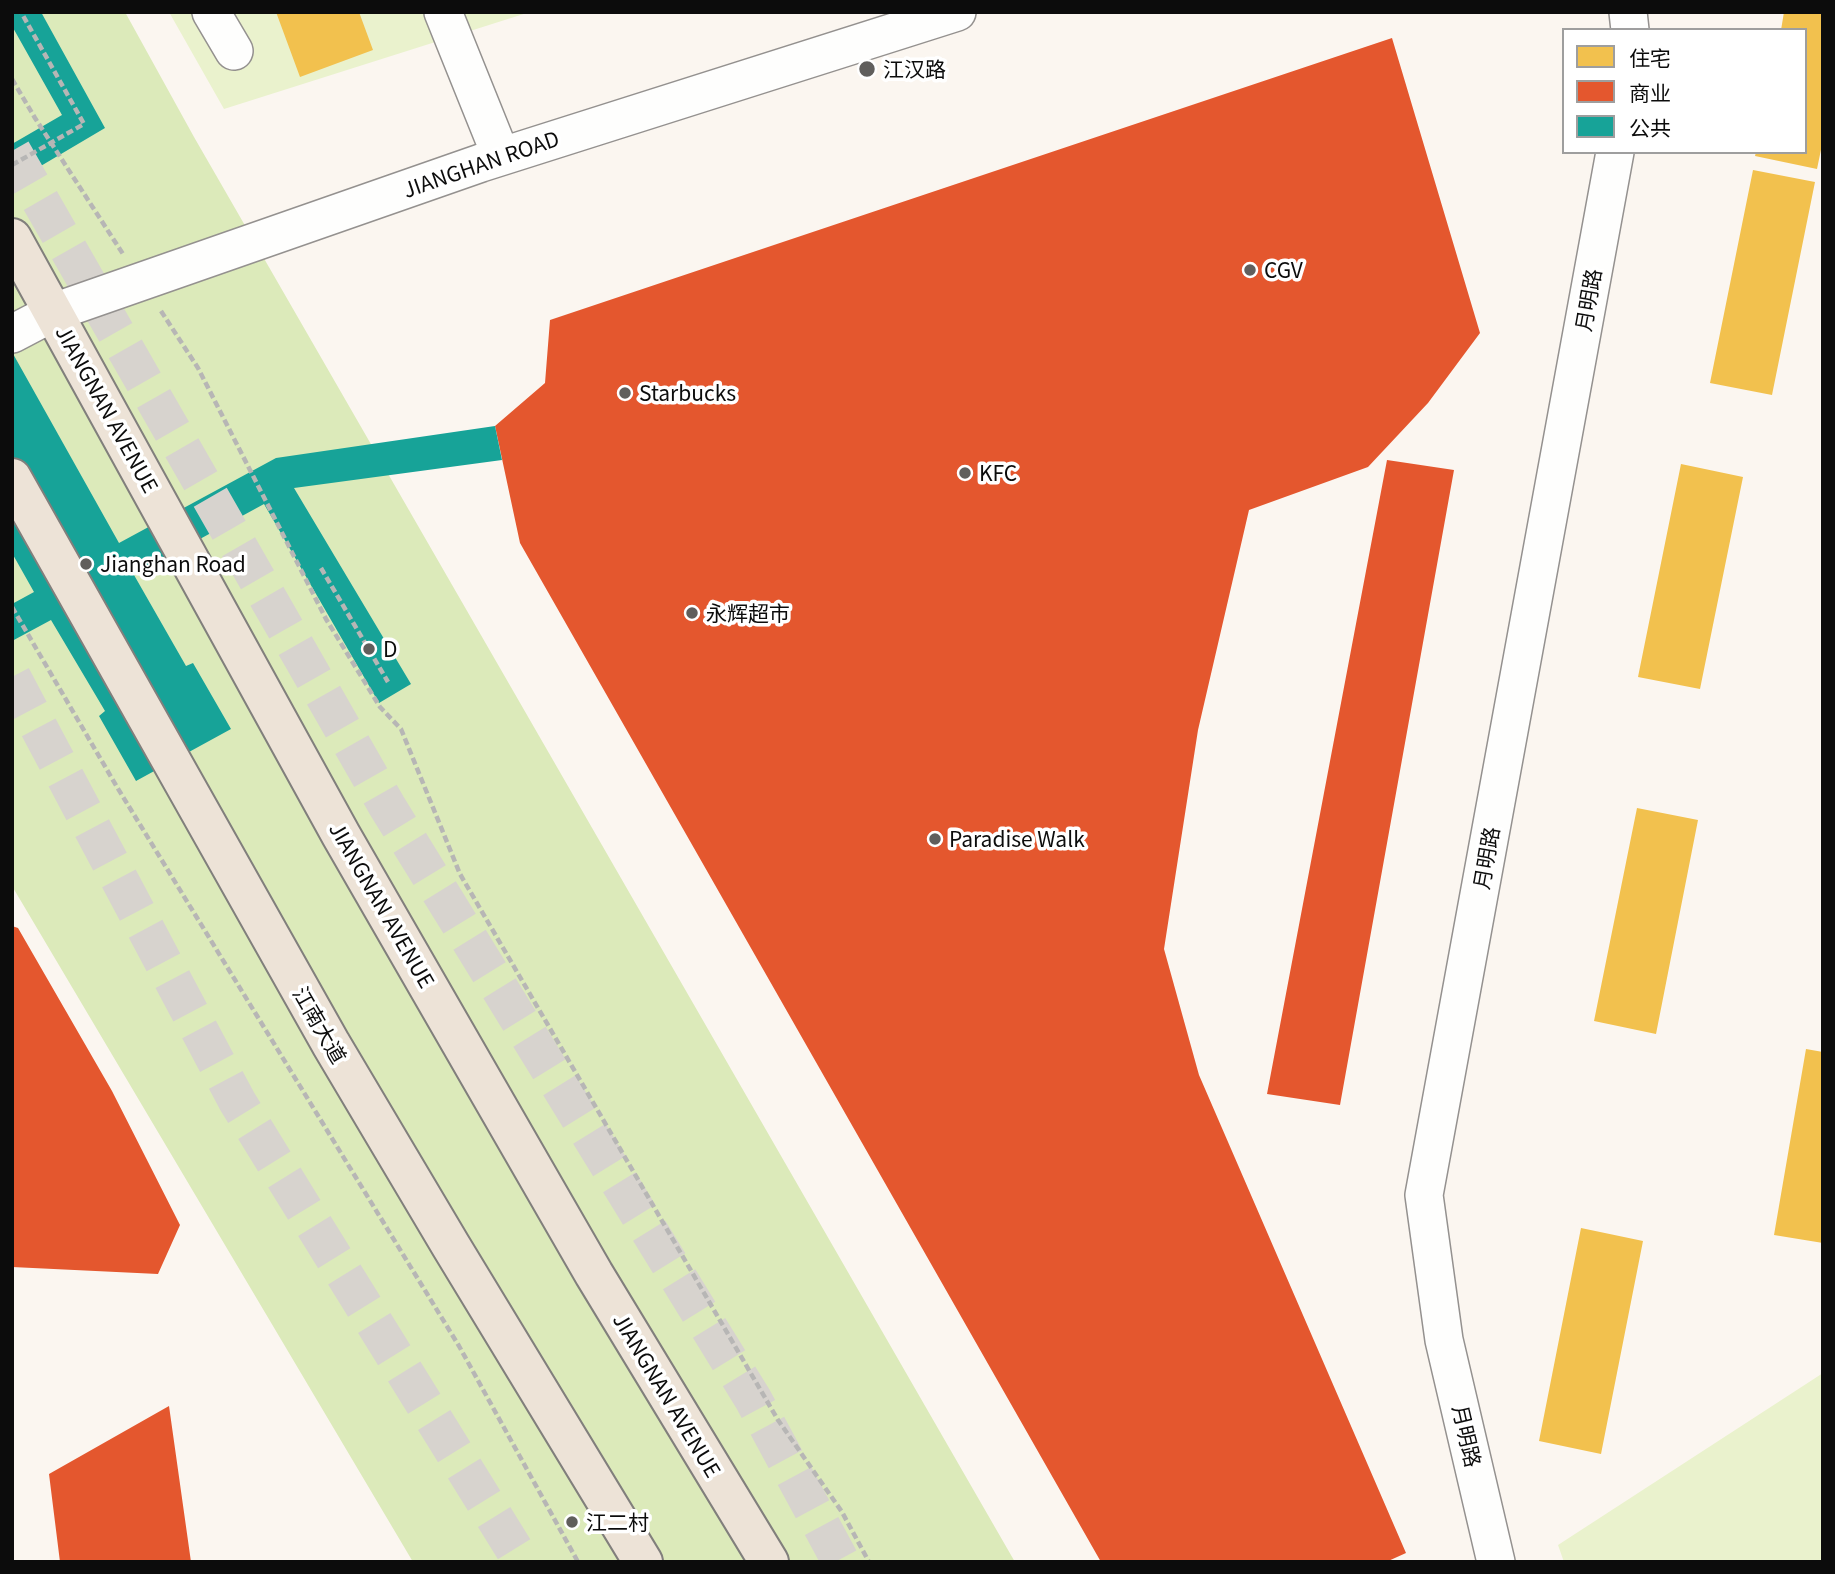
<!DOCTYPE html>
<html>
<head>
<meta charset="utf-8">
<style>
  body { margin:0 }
  #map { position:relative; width:1835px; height:1574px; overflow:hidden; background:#fbf6f0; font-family:Georgia,"Noto Sans SC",serif }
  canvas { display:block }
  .frame { position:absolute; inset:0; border:14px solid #0c0c0c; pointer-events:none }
  .legend { position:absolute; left:1562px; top:28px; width:245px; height:126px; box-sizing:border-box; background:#fff; border:2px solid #9e9e9e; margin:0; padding:9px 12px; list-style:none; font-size:21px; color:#0c0c0c }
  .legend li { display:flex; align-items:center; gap:14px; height:35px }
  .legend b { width:35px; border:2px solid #9e9e9e }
</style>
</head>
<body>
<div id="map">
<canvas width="1835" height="1574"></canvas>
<div class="frame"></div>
<ul class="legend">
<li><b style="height:19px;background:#f2c14e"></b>住宅</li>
<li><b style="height:19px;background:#e4572e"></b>商业</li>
<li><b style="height:19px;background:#17a398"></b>公共</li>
</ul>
</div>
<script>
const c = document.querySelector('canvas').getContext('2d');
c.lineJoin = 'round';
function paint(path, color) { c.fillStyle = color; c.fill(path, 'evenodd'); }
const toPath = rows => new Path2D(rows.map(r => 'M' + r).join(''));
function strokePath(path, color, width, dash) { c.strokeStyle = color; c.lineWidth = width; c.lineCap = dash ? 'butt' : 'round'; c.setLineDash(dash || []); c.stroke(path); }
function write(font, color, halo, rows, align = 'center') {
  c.font = font + ' Georgia,"Noto Sans SC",serif'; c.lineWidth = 7; c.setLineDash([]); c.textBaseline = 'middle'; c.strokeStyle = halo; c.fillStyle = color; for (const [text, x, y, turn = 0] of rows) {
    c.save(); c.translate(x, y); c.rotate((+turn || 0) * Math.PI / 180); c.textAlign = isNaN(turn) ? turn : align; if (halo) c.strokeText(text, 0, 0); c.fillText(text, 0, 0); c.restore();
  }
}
const green = toPath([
  [169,12,530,12,224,109],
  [1823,1373,1823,1562,1564,1562,1558,1545]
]);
const forest = toPath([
  [12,12,125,12,194,137,1015,1562,413,1562,12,886]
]);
const homes = toPath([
  [276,12,359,12,373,50,300,77],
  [1784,12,1823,12,1823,140,1817,169,1755,156,1756,152,1805,152,1805,30,1781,30],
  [1753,170,1815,182,1772,395,1710,383],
  [1681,464,1743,477,1700,689,1638,677],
  [1637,808,1698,820,1656,1034,1594,1021],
  [1806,1049,1823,1052,1823,1243,1774,1235],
  [1581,1228,1643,1241,1601,1454,1539,1441]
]);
const shops = toPath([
  [1392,38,1480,333,1428,403,1368,467,1249,510,1198,730,1164,949,1199,1075,1406,1553,1386,1562,1101,1562,520,543,495,426,545,383,550,320],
  [1387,460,1454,470,1340,1105,1267,1094],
  [12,926,18,928,112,1091,180,1225,158,1274,12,1267],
  [169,1406,191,1562,60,1562,49,1474]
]);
const public = toPath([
  [12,12,41,12,105,128,12,183,12,144,62,115,12,26],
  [12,352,119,543,276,458,495,426,502,460,294,488,411,684,379,703,264,504,134,575,186,666,193,663,231,729,136,781,99,716,105,711,51,620,12,641,12,604,34,592,12,553]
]);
const highwayTunnel = toPath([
  [12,151,387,806,753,1399,841,1562],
  [12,677,237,1101,522,1562]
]);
const path = toPath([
  [12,79,35,118,123,254],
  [12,165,84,124,21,12],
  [161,311,198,368,326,619,380,707,401,729,460,874,778,1420,842,1512,869,1562],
  [321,568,388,682],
  [12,607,117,787,459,1346,578,1562]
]);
const minor = toPath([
  [211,12,234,51],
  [443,12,501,156],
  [1628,12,1630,30],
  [12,334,54,312,481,163,957,12],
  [1496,1562,1444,1340,1424,1195,1615,152]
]);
const major = toPath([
  [12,238,341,835,594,1274,769,1562],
  [12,478,331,1044,451,1246,643,1562]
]);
const markers = [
  [867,69,9,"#605e5c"],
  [1250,270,7,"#605e5c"],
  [625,393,7,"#605e5c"],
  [965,473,7,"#605e5c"],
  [86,564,7,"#605e5c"],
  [692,613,7,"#605e5c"],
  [369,649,7,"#605e5c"],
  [935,839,7,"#605e5c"],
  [572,1522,7,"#605e5c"]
];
const poiNames = [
  ["江汉路",883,69],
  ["CGV",1264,270],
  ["Starbucks",639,393],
  ["KFC",979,473],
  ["Jianghan Road",100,564],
  ["永辉超市",706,613],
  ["D",383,649],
  ["Paradise Walk",949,839],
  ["江二村",586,1522]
];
const streetNames = [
  ["JIANGHAN ROAD",481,164,-19],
  ["月明路",1588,300,-80],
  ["JIANGNAN AVENUE",107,409,61],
  ["月明路",1486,858,-80],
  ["JIANGNAN AVENUE",382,905,60],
  ["江南大道",320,1025,60],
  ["JIANGNAN AVENUE",667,1395,59],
  ["月明路",1467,1436,77]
];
paint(green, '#eaf2cd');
paint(forest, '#dceaba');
paint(homes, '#f2c14e');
paint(shops, '#e4572e');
paint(public, '#17a398');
strokePath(highwayTunnel, '#d7d3ce', 38, [38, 19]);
strokePath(minor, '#94918f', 40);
strokePath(major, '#817f7c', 42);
strokePath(path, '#b7b6b5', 4.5, [7, 3.5]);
strokePath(minor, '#fefefd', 37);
strokePath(major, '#ede3d7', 38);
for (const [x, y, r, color] of markers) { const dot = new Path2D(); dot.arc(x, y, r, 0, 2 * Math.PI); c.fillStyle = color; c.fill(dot); strokePath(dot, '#fff', 2.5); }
write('21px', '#0c0c0c', '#fff', poiNames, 'left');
write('21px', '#0c0c0c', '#fff', streetNames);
</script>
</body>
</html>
